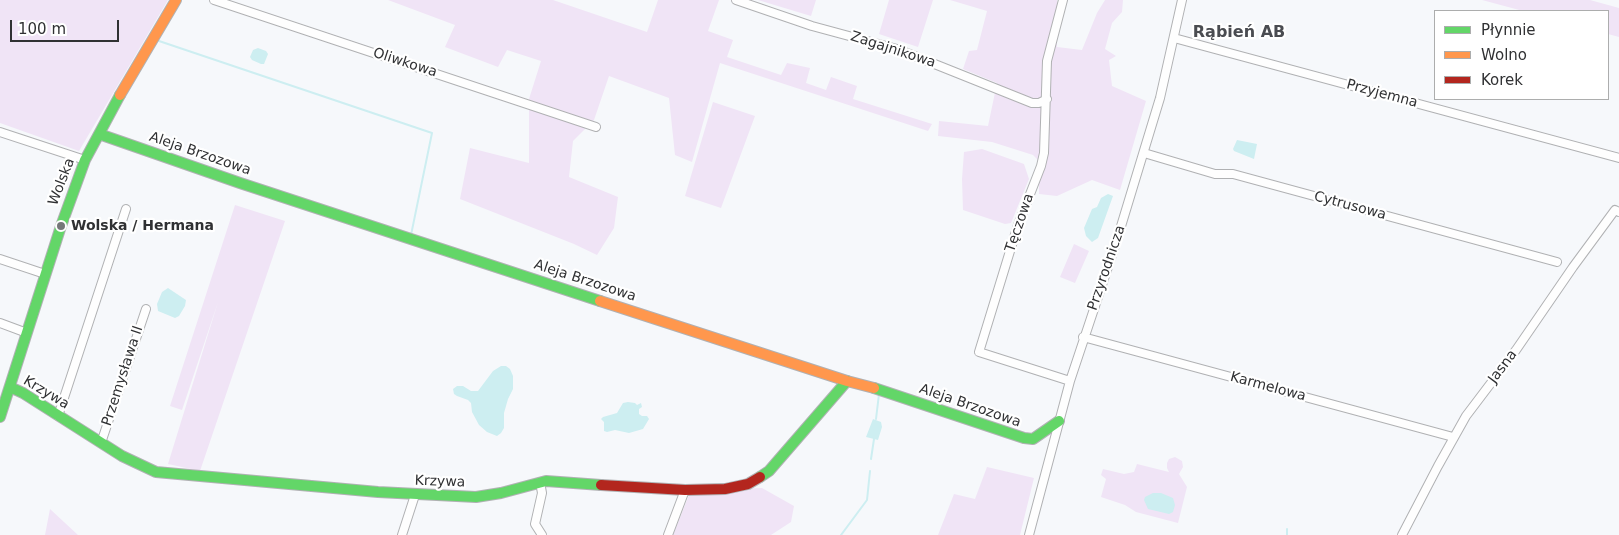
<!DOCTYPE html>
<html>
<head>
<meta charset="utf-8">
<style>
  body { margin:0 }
  #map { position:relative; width:1619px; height:535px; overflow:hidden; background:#f6f8fb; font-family:"DejaVu Sans",sans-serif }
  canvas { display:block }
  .legend { position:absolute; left:1434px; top:10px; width:175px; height:90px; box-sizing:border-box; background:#fff; border:1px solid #acadad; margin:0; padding:6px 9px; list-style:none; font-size:15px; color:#303133 }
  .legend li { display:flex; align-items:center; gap:10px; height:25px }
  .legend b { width:25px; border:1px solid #acadad }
  .scale { position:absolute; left:10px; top:20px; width:109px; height:22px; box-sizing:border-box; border:2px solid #303133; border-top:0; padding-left:6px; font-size:15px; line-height:18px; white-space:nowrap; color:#303133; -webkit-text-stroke:4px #fff; paint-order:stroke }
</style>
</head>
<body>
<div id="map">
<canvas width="1619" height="535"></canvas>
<ul class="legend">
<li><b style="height:6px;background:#63d668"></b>Płynnie</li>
<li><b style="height:6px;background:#ff974d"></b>Wolno</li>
<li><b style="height:6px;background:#b3261e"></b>Korek</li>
</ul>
<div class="scale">100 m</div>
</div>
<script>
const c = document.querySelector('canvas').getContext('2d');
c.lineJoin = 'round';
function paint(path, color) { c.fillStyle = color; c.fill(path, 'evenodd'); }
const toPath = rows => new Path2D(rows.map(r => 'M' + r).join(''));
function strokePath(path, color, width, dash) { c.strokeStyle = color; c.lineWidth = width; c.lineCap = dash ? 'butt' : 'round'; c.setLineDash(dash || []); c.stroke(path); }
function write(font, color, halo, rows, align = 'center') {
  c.font = font + ' "DejaVu Sans",sans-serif'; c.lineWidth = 4.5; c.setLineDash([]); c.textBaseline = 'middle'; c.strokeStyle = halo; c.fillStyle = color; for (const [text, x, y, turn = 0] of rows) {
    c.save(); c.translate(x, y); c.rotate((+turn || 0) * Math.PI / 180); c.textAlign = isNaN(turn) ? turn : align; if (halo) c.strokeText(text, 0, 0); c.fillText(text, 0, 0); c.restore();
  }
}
const green = toPath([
  [0,0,168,0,79,151,0,123],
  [388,0,553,0,647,32,658,0,719,0,708,31,733,40,727,57,781,75,787,63,810,68,806,83,826,90,831,77,857,86,853,99,932,124,928,131,720,63,692,162,675,155,669,98,609,76,594,120,573,141,569,177,618,197,614,228,597,255,574,244,460,199,470,148,529,163,529,99,541,61,507,50,498,67,445,47,455,25],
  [758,0,816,0,811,16],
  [889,0,933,0,918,47,879,34],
  [950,0,1057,0,1057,47,1082,50,1097,13,1105,0,1123,0,1122,12,1112,23,1105,49,1116,56,1109,60,1112,86,1146,101,1120,190,1092,180,1057,196,1039,194,1039,161,1033,155,992,142,938,136,939,121,988,126,997,83,963,69,969,51,977,50,987,11],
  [1482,0,1590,0,1619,8,1619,37,1608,34,1608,11,1523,11],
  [713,102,755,116,721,208,685,196],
  [982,149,1024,164,1029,179,1011,223,1005,224,963,210,962,179,964,152],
  [235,205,285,221,200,471,168,464,218,302,182,410,170,406],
  [1074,244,1089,251,1075,283,1060,277],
  [1175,457,1182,461,1183,467,1179,474,1187,487,1178,523,1136,512,1125,505,1101,497,1106,479,1101,475,1103,469,1124,474,1134,472,1137,464,1169,472,1167,468,1167,463,1169,459],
  [987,467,1034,478,1020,535,938,535,954,494,975,499],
  [762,488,794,506,791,522,771,535,673,535,691,490],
  [50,509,78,535,45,535]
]);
const water = toPath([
  [258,48,266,51,268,54,264,64,261,64,252,60,250,57,253,50],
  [1237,140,1257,144,1254,159,1234,151,1233,149],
  [1108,194,1113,196,1098,238,1092,242,1086,236,1084,228,1092,209,1097,207,1101,198],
  [168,288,186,300,185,306,179,316,175,318,158,311,157,304,162,292],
  [501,366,506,366,510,369,513,376,513,389,508,399,504,413,504,428,501,433,497,436,487,432,479,425,472,412,471,403,468,400,457,396,454,394,453,389,457,386,463,386,471,391,478,391,493,371],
  [628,402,635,403,637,405,641,403,642,407,639,409,639,414,642,416,647,416,649,419,643,429,629,433,615,430,607,432,604,431,604,422,601,419,603,417,617,413,623,403],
  [873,419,881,422,882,427,878,440,866,437],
  [1153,493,1161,493,1173,498,1175,505,1173,512,1169,514,1148,509,1144,500,1145,497]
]);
const stream = toPath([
  [159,41,432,133,411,235],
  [876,419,879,394],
  [871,459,874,439],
  [1287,529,1287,535],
  [841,535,867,500,870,471]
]);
const street = toPath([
  [214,0,596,127],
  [736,0,812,26,897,49,1032,103,1039,103,1047,99],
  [1063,0,1047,61,1044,153,1041,166,1018,225,979,352,1070,381],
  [1174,38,1619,158],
  [0,132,85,160],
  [1144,153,1215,174,1233,174,1557,262],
  [0,259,45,274],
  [0,323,27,333],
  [1083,337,1453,437],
  [58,416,126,209],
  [101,443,146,309],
  [540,482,542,493,535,524,542,535],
  [402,535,415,495],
  [668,535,685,490],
  [1029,535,1070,381,1115,246,1160,98,1182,0],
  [1402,535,1438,466,1466,416,1516,350,1573,267,1615,210,1619,212]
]);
const fast = toPath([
  [99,134,240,183,600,301],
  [10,387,23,393,122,456,156,472,378,492,476,497,501,493,546,481,601,485],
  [874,388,1024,438,1033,439,1059,421],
  [0,417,61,226,85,160,120,95],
  [760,477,769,471,847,381]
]);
const slow = toPath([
  [120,95,176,0],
  [600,301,847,381,874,388]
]);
const jam = toPath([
  [601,485,685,490,725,489,748,484,760,477]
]);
const markers = [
  [61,226,5,"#757779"]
];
const streetNames = [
  ["Zagajnikowa",893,50,18],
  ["Oliwkowa",405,63,18],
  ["Przyjemna",1382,94,15],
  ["Aleja Brzozowa",200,154,19],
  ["Wolska",62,182,-69],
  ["Cytrusowa",1350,206,15],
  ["Tęczowa",1020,223,-71],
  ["Przyrodnicza",1107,268,-71],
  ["Aleja Brzozowa",585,281,18],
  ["Jasna",1503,367,-53],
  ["Przemysława II",123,376,-72],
  ["Karmelowa",1268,387,15],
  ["Krzywa",46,393,31],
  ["Aleja Brzozowa",970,406,19],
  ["Krzywa",440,482,2]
];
const poiNames = [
  ["Wolska / Hermana",71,226]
];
const quarterNames = [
  ["Rąbień AB",1239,33]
];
paint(green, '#f0e4f6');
paint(water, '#cdeef1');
strokePath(stream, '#cdeef1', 2);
strokePath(street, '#b0b1b3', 10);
strokePath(fast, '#b0b1b3', 12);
strokePath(slow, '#b0b1b3', 12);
strokePath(jam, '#b0b1b3', 12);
strokePath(street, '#fefefe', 8);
strokePath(fast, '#63d668', 10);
strokePath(slow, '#ff974d', 10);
strokePath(jam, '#b3261e', 10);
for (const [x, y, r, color] of markers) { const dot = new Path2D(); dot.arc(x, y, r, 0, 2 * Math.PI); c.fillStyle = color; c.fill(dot); strokePath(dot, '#fff', 2); }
write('14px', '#303133', '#fff', streetNames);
write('bold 14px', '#303133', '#fff', poiNames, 'left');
write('bold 16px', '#4a4c51', '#fff', quarterNames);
</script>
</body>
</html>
